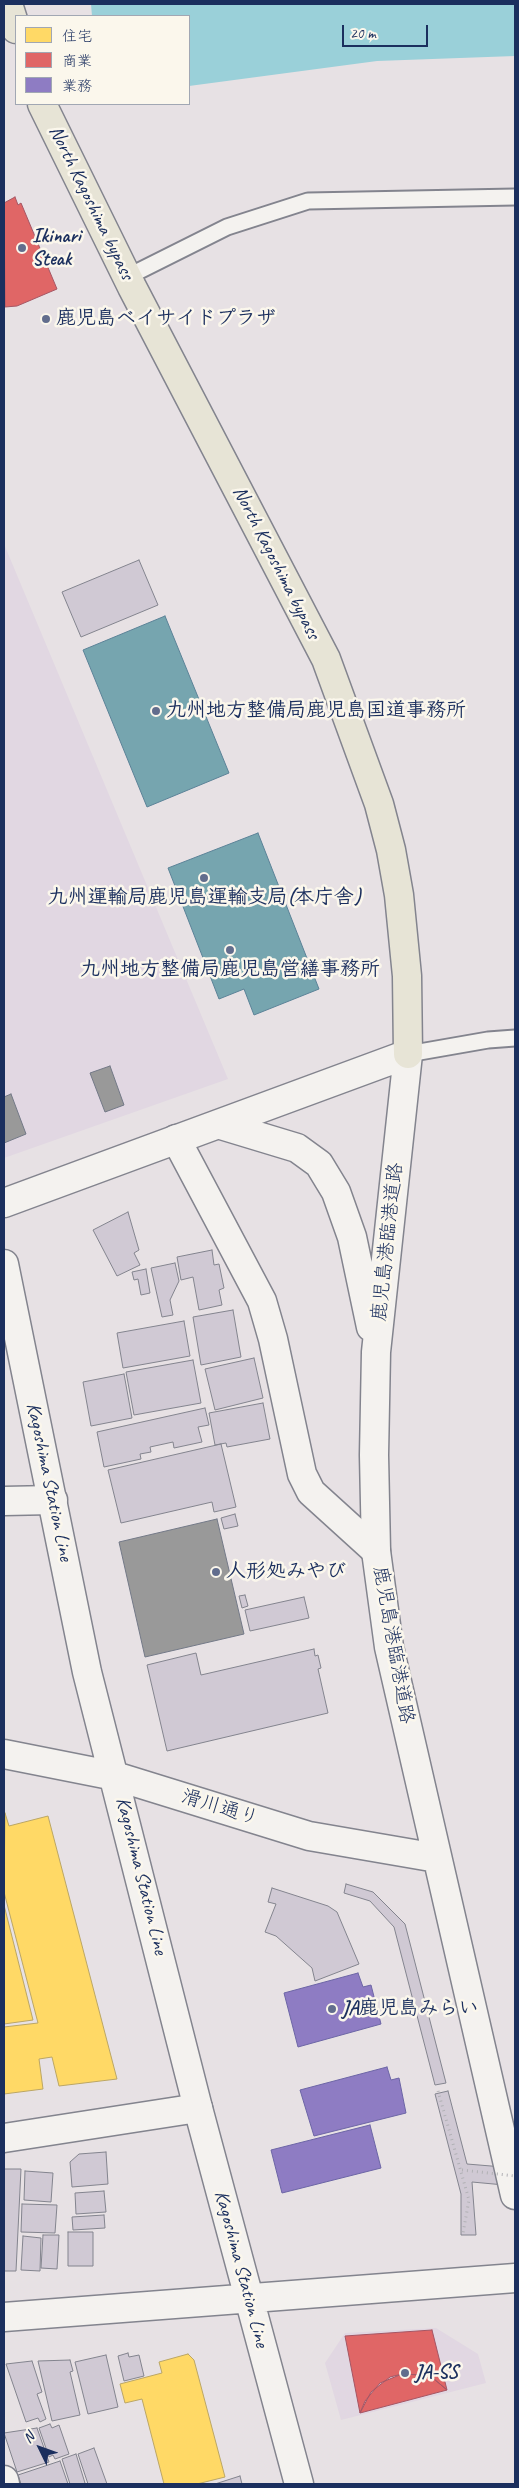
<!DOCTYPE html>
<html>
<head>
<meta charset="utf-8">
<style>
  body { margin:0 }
  #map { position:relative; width:519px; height:2488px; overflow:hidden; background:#e7e1e4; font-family:Caveat,"Klee One",sans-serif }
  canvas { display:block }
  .frame { position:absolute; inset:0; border:5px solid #1b2f5e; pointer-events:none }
  .legend { position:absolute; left:15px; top:15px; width:175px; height:90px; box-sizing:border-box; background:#fbf7ec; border:1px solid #a1a7b3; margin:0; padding:6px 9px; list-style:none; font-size:15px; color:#1b2f5e }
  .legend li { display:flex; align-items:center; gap:10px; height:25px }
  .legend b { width:25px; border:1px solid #a1a7b3 }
  .north { position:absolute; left:15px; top:2423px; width:50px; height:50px; -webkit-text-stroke:4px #fbf7ec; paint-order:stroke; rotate:312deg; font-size:14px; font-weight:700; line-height:20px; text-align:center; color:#1b2f5e }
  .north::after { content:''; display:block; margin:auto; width:18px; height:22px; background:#1b2f5e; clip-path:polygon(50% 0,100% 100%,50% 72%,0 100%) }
  .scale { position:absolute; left:342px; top:25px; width:86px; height:22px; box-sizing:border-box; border:2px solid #1b2f5e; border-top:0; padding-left:6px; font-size:15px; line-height:18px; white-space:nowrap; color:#1b2f5e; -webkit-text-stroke:4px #fbf7ec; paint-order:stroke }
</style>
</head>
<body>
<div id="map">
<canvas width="519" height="2488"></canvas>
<div class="frame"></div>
<ul class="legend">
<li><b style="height:14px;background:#ffd966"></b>住宅</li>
<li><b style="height:14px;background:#e06666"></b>商業</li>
<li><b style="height:14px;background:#8e7cc3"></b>業務</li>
</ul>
<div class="north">N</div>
<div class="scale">20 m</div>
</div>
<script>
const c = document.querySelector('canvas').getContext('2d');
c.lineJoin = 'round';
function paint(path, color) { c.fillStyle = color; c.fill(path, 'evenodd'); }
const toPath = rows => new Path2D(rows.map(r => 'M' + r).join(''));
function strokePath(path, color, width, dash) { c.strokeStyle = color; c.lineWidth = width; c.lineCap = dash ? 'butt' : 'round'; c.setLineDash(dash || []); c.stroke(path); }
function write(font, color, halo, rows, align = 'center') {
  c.font = font + ' Caveat,"Klee One",sans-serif'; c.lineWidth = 5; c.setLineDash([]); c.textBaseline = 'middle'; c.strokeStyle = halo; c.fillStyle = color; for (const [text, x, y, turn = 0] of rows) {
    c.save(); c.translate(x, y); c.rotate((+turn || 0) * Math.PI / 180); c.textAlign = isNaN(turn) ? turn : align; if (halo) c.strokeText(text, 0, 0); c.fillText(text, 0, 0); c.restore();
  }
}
const built = toPath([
  [4,544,228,1079,4,1158],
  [436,2328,478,2354,486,2383,341,2420,325,2363,345,2333]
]);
const water = toPath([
  [91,4,515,4,515,56,377,61,189,86,189,16,92,16]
]);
const homes = toPath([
  [5,1813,9,1826,48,1816,117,2079,59,2086,52,2057,39,2059,43,2089,4,2094,4,2027,38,2023,4,1892,5,1813],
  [4,1905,33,2020,4,2024,4,1905],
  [188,2354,194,2360,225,2477,197,2484,164,2484,142,2399,125,2403,120,2384,162,2373,159,2362,188,2354]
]);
const shops = toPath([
  [15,197,18,205,21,203,57,289,17,306,5,307,4,203,15,197],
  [432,2330,447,2390,434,2379,422,2375,402,2374,390,2377,371,2392,360,2413,345,2336,432,2330],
  [402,2374,422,2375,434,2379,447,2390,360,2413,365,2401,380,2383,402,2374]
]);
const offices = toPath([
  [358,1973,363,1987,371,1985,381,2024,298,2047,284,1993,358,1973],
  [387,2067,391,2080,399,2078,406,2113,314,2136,300,2090,387,2067],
  [370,2125,381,2168,282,2193,271,2150,370,2125]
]);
const public = toPath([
  [165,616,229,773,147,807,83,650,165,616],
  [258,833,319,989,254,1015,244,989,219,999,168,868,258,833]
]);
const industry = toPath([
  [110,1066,124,1105,105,1112,90,1073,110,1066],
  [11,1094,26,1134,4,1143,4,1097,11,1094],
  [217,1519,244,1634,145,1657,119,1542,217,1519]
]);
const building = toPath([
  [139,560,158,605,81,637,62,592,139,560],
  [128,1212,139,1250,134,1253,140,1265,117,1276,93,1230,128,1212],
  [212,1250,214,1265,219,1264,224,1288,219,1290,222,1305,199,1310,193,1277,181,1280,177,1257,212,1250],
  [175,1263,179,1281,170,1300,173,1315,162,1317,151,1268,175,1263],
  [146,1269,150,1293,141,1295,138,1279,134,1280,132,1272,146,1269],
  [233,1310,241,1357,201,1365,193,1317,233,1310],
  [184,1321,190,1356,123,1368,117,1333,184,1321],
  [254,1358,263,1398,215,1410,205,1369,254,1358],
  [193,1360,201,1403,134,1415,126,1372,193,1360],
  [124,1374,132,1418,91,1426,83,1382,124,1374],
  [263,1403,270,1439,227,1447,226,1443,215,1445,209,1413,263,1403],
  [205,1408,209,1425,198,1427,202,1442,174,1448,173,1442,150,1447,151,1452,140,1454,141,1459,104,1467,97,1432,205,1408],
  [221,1444,236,1507,214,1512,212,1502,121,1523,108,1470,221,1444],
  [235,1514,238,1526,224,1529,221,1518,235,1514],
  [245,1595,248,1606,242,1608,239,1596,245,1595],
  [304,1597,309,1618,250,1631,245,1610,304,1597],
  [314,1649,315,1656,318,1655,321,1668,318,1669,328,1713,167,1751,147,1665,196,1653,201,1675,314,1649],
  [346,1884,373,1892,405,1924,446,2083,435,2085,394,1927,370,1901,344,1893,346,1884],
  [272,1888,328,1906,337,1912,359,1964,315,1981,312,1968,276,1936,265,1932,276,1904,268,1902,272,1888],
  [448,2091,467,2164,515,2168,515,2186,472,2182,476,2235,461,2235,461,2194,435,2094,448,2091],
  [106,2152,108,2184,72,2187,70,2162,79,2154,106,2152],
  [4,2169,21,2169,16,2271,4,2271,4,2169],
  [25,2171,53,2173,51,2202,24,2200,25,2171],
  [104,2191,106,2212,76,2214,75,2193,104,2191],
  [22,2204,57,2205,55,2233,21,2232,22,2204],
  [104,2215,105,2228,73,2230,72,2217,104,2215],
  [68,2232,93,2232,93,2266,68,2266,68,2232],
  [43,2235,59,2235,57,2269,41,2268,43,2235],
  [23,2236,41,2238,40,2271,21,2270,23,2236],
  [128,2353,129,2357,139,2355,144,2376,124,2381,118,2356,128,2353],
  [106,2355,118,2407,88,2414,75,2362,106,2355],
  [70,2360,73,2371,70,2372,80,2415,52,2421,38,2361,70,2360],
  [32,2361,42,2392,37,2394,46,2419,40,2422,38,2418,26,2422,6,2364,32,2361],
  [50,2424,52,2428,59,2425,69,2454,55,2459,53,2455,49,2457,39,2428,50,2424],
  [37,2428,49,2462,17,2472,4,2433,37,2428],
  [94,2448,107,2484,88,2484,78,2454,94,2448],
  [76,2454,85,2483,82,2484,70,2484,62,2459,76,2454],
  [60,2461,68,2484,21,2484,18,2475,60,2461],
  [240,2476,242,2484,215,2484,240,2476]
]);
const path = toPath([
  [438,2091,469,2200,463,2233]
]);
const lane = toPath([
  [127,277,227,227,308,201,515,197],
  [408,1054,488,1040,515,1038]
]);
const street = toPath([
  [176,1139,262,1301,273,1339,302,1474,311,1492,376,1551],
  [4,1501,53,1500],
  [4,2138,198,2108],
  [4,2480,5,2484]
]);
const secondary = toPath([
  [221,1125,297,1148,319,1164,336,1192,352,1237,371,1327],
  [4,1203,408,1054,376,1352,374,1455,376,1551,389,1647,515,2195],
  [4,1264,87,1672,198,2108,299,2484],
  [4,1754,115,1776,309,1836,437,1858],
  [4,2317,515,2278]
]);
const highway = toPath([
  [8,4,16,29],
  [42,104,132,287,326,659,379,804,391,850,399,895,407,976,408,1054]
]);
const pathBridge = toPath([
  [462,2170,515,2176]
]);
const markers = [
  [22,248,5,"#626d8d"],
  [46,319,5,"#626d8d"],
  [156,711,5,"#626d8d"],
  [204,878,5,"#626d8d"],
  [230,950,5,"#626d8d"],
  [216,1572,5,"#626d8d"],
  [332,2009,5,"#626d8d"],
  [405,2373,5,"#626d8d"]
];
const streetNames = [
  ["North Kagoshima bypass",91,203,64],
  ["North Kagoshima bypass",276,563,63],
  ["鹿児島港臨港道路",388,1242,-84],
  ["Kagoshima Station Line",49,1482,78],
  ["鹿児島港臨港道路",393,1645,80],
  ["滑川通り",220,1808,17],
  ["Kagoshima Station Line",141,1876,76],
  ["Kagoshima Station Line",241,2269,75]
];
const poiNames = [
  ["Ikinari",32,237],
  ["Steak",32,260],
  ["鹿児島ベイサイドプラザ",56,319],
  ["九州地方整備局鹿児島国道事務所",166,711],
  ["九州運輸局鹿児島運輸支局(本庁舎)",204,898,"center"],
  ["九州地方整備局鹿児島営繕事務所",230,970,"center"],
  ["人形処みやび",226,1572],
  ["JA鹿児島みらい",342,2009],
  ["JA-SS",415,2373]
];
paint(built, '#e1d7e2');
paint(water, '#9ad0d9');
paint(homes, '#ffd966');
strokePath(homes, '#bba664', 1);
paint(shops, '#e06666');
strokePath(shops, '#a55664', 1);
paint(offices, '#8e7cc3');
strokePath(offices, '#6c65a5', 1);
paint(public, '#76a5af');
strokePath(public, '#5b8297', 1);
paint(industry, '#999');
strokePath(industry, '#737987', 1);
paint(building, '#d0c9d4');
strokePath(building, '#83848e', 1);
strokePath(lane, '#83848e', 19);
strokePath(street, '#83848e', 31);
strokePath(secondary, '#83848e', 31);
strokePath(highway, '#83848e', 31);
strokePath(path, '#b1b1b5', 3, [1, 4]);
strokePath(lane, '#f4f2ef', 15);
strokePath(street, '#f4f2ef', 28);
strokePath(secondary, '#f4f2ef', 28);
strokePath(highway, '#e7e4d6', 28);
strokePath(pathBridge, '#b1b1b5', 3, [1, 4]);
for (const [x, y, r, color] of markers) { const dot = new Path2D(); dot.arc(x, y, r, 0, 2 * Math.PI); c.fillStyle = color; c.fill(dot); strokePath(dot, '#fbf7ec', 2); }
write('20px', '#1b2f5e', '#fbf7ec', streetNames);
write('bold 20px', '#1b2f5e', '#fbf7ec', poiNames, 'left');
</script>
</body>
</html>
